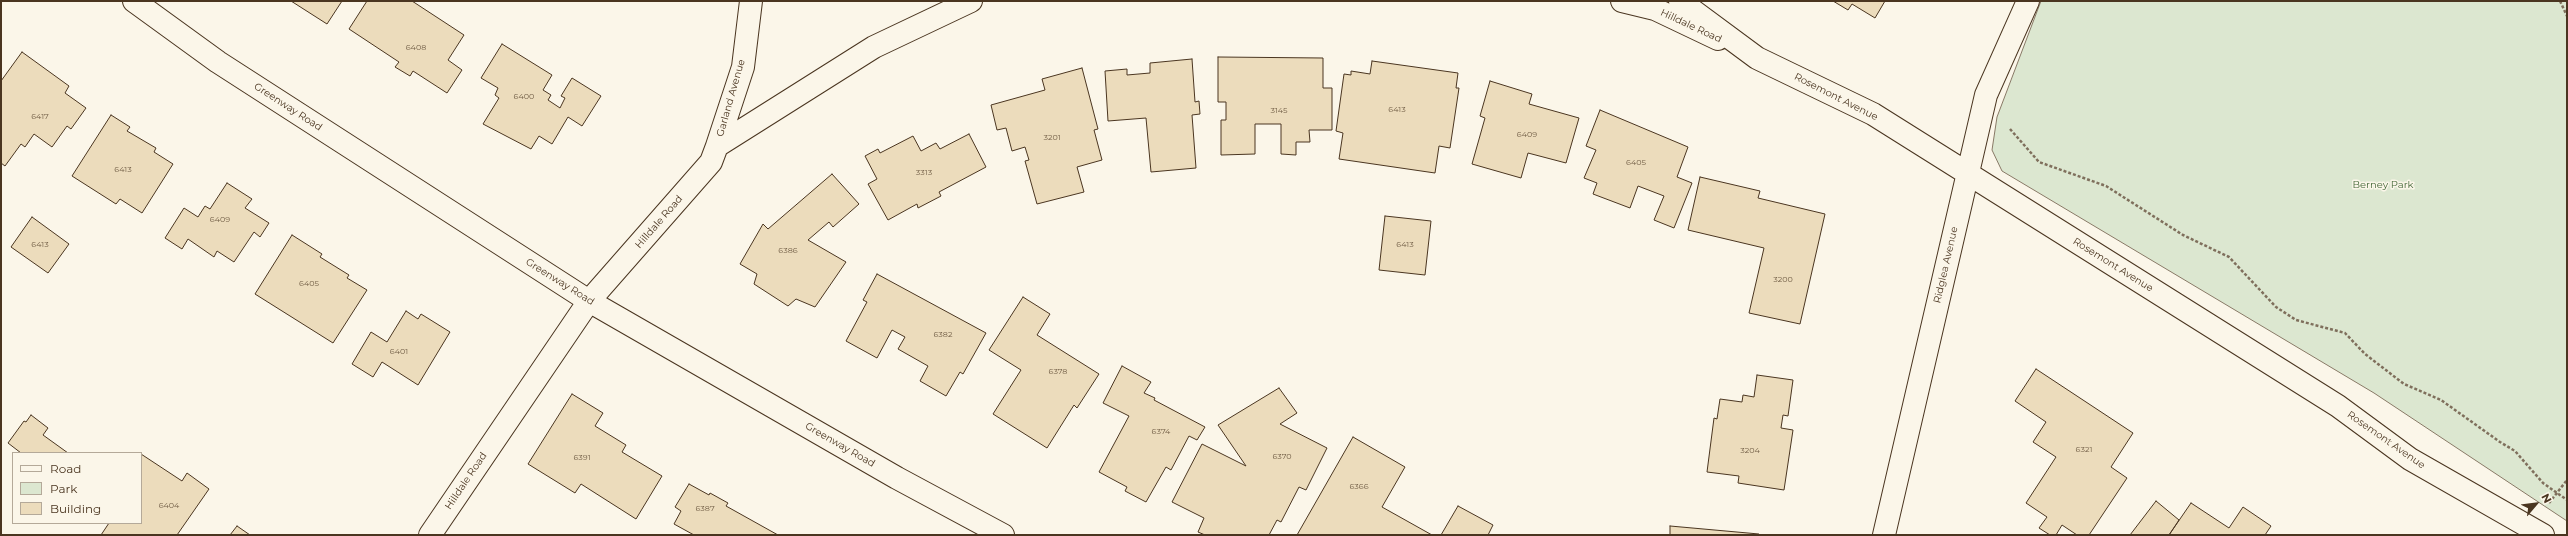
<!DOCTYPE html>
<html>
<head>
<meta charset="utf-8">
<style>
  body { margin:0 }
  #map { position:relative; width:2568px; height:536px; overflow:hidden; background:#fbf6e9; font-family:Montserrat,sans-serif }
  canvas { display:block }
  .frame { position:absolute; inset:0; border:2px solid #4a3520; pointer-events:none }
  .legend { position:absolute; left:12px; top:452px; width:130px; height:72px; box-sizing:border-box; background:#fbf6e9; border:1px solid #b4a999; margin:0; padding:5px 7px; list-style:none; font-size:12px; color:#4a3520 }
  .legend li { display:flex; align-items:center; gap:8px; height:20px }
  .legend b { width:20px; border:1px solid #b4a999 }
  .north { position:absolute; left:2516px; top:484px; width:40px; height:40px; -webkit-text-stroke:3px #fbf6e9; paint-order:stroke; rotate:62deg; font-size:11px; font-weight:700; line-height:16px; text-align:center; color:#4a3520 }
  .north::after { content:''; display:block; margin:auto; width:14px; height:18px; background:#4a3520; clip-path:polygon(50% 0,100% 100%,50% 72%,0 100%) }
</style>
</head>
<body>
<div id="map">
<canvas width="2568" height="536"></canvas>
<div class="frame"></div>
<ul class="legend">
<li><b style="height:5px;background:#fbf6e9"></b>Road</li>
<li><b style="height:11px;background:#dce7d0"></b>Park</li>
<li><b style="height:11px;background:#ecdcbc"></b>Building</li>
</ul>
<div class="north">N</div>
</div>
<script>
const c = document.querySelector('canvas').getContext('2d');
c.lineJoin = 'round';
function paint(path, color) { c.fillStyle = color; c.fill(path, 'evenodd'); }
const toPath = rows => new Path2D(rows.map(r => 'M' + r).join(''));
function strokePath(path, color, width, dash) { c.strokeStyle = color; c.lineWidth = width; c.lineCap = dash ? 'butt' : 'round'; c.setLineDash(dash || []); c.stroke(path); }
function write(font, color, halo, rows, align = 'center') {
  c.font = font + ' Montserrat,sans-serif'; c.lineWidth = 3; c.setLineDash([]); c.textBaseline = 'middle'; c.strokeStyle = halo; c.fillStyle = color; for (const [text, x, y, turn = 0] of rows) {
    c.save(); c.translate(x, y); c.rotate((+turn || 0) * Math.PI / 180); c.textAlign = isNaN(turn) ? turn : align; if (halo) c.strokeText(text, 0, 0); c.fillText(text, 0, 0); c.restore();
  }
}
const green = toPath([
  [2041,1,2567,1,2567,521,2374,393,2002,171,1992,150,1997,117,2041,1]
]);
const building = toPath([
  [291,1,342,1,327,24,291,1],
  [367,1,412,1,464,35,448,60,462,70,447,93,413,71,410,76,395,67,399,62,349,29,367,1],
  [1833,1,1885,1,1875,18,1852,4,1848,10,1833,1],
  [502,44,552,75,543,90,551,95,548,100,560,108,565,98,561,96,572,78,601,96,582,126,568,117,552,144,539,136,531,149,483,124,499,98,495,95,498,88,481,78,502,44],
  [22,52,69,86,65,93,86,108,71,129,67,126,52,147,34,134,25,147,21,144,5,166,1,163,1,81,22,52],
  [1218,57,1323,58,1323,88,1332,88,1332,130,1309,130,1310,142,1296,142,1296,155,1281,154,1281,124,1255,124,1255,154,1221,155,1221,120,1226,120,1226,102,1218,102,1218,57],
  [1192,59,1195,102,1199,101,1200,114,1192,115,1196,168,1151,172,1146,118,1108,121,1105,71,1127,69,1127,75,1150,73,1150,63,1192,59],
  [1372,61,1458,73,1456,88,1459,88,1450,148,1439,146,1435,173,1339,159,1343,133,1336,131,1344,74,1351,75,1351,71,1370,74,1372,61],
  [1082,68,1098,129,1094,130,1102,160,1077,167,1084,192,1037,204,1025,161,1029,160,1025,147,1012,151,1006,128,997,130,991,105,1045,90,1042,79,1082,68],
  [1490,81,1532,94,1529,104,1579,118,1566,163,1528,153,1521,178,1472,164,1485,118,1480,116,1490,81],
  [1600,110,1688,147,1677,177,1692,183,1674,228,1654,220,1664,196,1638,186,1630,208,1593,194,1597,183,1584,178,1596,150,1586,146,1600,110],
  [111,115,130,127,127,131,156,148,154,152,173,164,142,213,120,199,116,204,72,176,111,115],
  [969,134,986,167,939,192,941,196,918,208,917,204,888,220,868,184,877,179,865,156,878,149,880,153,913,136,921,151,936,143,940,149,969,134],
  [832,174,859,204,833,227,829,222,808,240,846,262,815,307,796,299,788,306,754,284,757,274,740,264,763,224,768,229,832,174],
  [1700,177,1760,191,1758,198,1825,214,1800,324,1749,313,1764,248,1688,230,1700,177],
  [227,183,252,199,245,208,269,223,260,237,254,232,234,262,217,251,214,257,188,239,182,249,165,238,184,208,198,217,205,206,210,209,227,183],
  [1385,216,1431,221,1425,275,1379,270,1385,216],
  [32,217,69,244,48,273,11,247,32,217],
  [292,235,322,254,320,257,349,275,347,278,367,290,333,343,255,294,292,235],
  [877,274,986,333,963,374,960,372,946,396,920,381,928,366,898,349,905,337,892,330,877,358,846,341,867,302,863,300,877,274],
  [1023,297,1050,314,1037,335,1099,374,1077,408,1074,405,1047,448,993,414,1021,370,989,350,1023,297],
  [406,311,418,319,421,314,450,332,418,385,382,362,373,377,352,364,371,332,387,342,406,311],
  [1122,366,1151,382,1144,393,1155,398,1154,400,1205,427,1197,440,1189,436,1171,470,1166,467,1146,502,1125,491,1127,487,1099,472,1129,416,1103,403,1122,366],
  [2036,369,2133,433,2111,467,2127,478,2089,535,2077,535,2062,525,2056,535,2050,535,2039,528,2047,517,2026,503,2056,457,2033,442,2046,422,2015,401,2036,369],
  [1757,375,1793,380,1788,416,1783,415,1781,428,1793,430,1784,490,1738,483,1739,476,1707,472,1714,418,1717,419,1720,399,1742,402,1743,395,1754,397,1757,375],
  [1279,388,1297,413,1280,424,1327,448,1306,490,1299,487,1281,522,1277,520,1269,535,1205,535,1198,532,1204,518,1172,502,1202,444,1246,466,1218,425,1279,388],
  [572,394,603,413,595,426,626,445,622,452,662,476,636,519,581,484,575,493,528,464,572,394],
  [31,415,48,428,43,435,68,453,21,453,8,443,24,421,26,422,31,415],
  [1353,437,1405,467,1382,507,1432,535,1297,535,1353,437],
  [141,454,182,481,187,473,209,489,177,535,101,535,109,523,141,523,141,454],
  [689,484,709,495,710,493,728,503,726,506,778,535,694,535,674,524,681,511,675,507,689,484],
  [2156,501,2179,520,2169,535,2130,535,2156,501],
  [2191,503,2229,528,2243,507,2271,526,2265,535,2169,535,2191,503],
  [1458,506,1493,525,1488,535,1441,535,1458,506],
  [237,526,250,535,230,535,237,526],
  [1670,526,1759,534,1759,535,1670,535,1670,526]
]);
const path = toPath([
  [2560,1,2567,16],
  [2010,129,2039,162,2106,186,2183,235,2229,257,2276,307,2296,320,2345,333,2365,354,2404,384,2441,400,2500,442,2515,451,2543,483,2567,500],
  [2549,503,2567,480]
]);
const minor = toPath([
  [134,1,218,62,589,301,897,478,1003,535],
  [1622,1,1655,9,1718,39],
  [1680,1,1757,58,1873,114,2338,406,2410,459,2543,535],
  [717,146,743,67,751,1],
  [430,535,589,301,711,162,717,146,874,47,971,1],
  [1884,535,1986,95,2028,1]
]);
const numberNames = [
  ["6408",416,48],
  ["6400",524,97],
  ["6413",1397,110],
  ["3145",1279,111],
  ["6417",40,117],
  ["6409",1527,135],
  ["3201",1052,138],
  ["6405",1636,163],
  ["6413",123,170],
  ["3313",924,173],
  ["6409",220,220],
  ["6413",40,245],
  ["6413",1405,245],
  ["6386",788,251],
  ["3200",1783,280],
  ["6405",309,284],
  ["6382",943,335],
  ["6401",399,352],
  ["6378",1058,372],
  ["6374",1161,432],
  ["6321",2084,450],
  ["3204",1750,451],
  ["6370",1282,457],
  ["6391",582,458],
  ["6366",1359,487],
  ["6404",169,506],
  ["6387",705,509]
];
const streetNames = [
  ["Hilldale Road",1691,26,25],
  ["Rosemont Avenue",1836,97,27],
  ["Garland Avenue",731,98,-74],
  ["Greenway Road",288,107,33],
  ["Hilldale Road",659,222,-49],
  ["Ridglea Avenue",1946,265,-77],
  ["Rosemont Avenue",2113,265,32],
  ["Greenway Road",560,282,32],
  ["Rosemont Avenue",2386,440,35],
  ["Greenway Road",840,445,30],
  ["Hilldale Road",466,481,-56]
];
const parkNames = [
  ["Berney Park",2383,185]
];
paint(green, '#dce7d0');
strokePath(green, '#887966', 1);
paint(building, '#ecdcbc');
strokePath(building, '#4a3520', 1);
strokePath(minor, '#4a3520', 24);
strokePath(path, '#7f6f5c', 2.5, [3, 2]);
strokePath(minor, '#fbf6e9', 22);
write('8px', '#725f47', null, numberNames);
write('10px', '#4a3520', '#fbf6e9', streetNames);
write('10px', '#436837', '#fbf6e9', parkNames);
</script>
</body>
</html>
